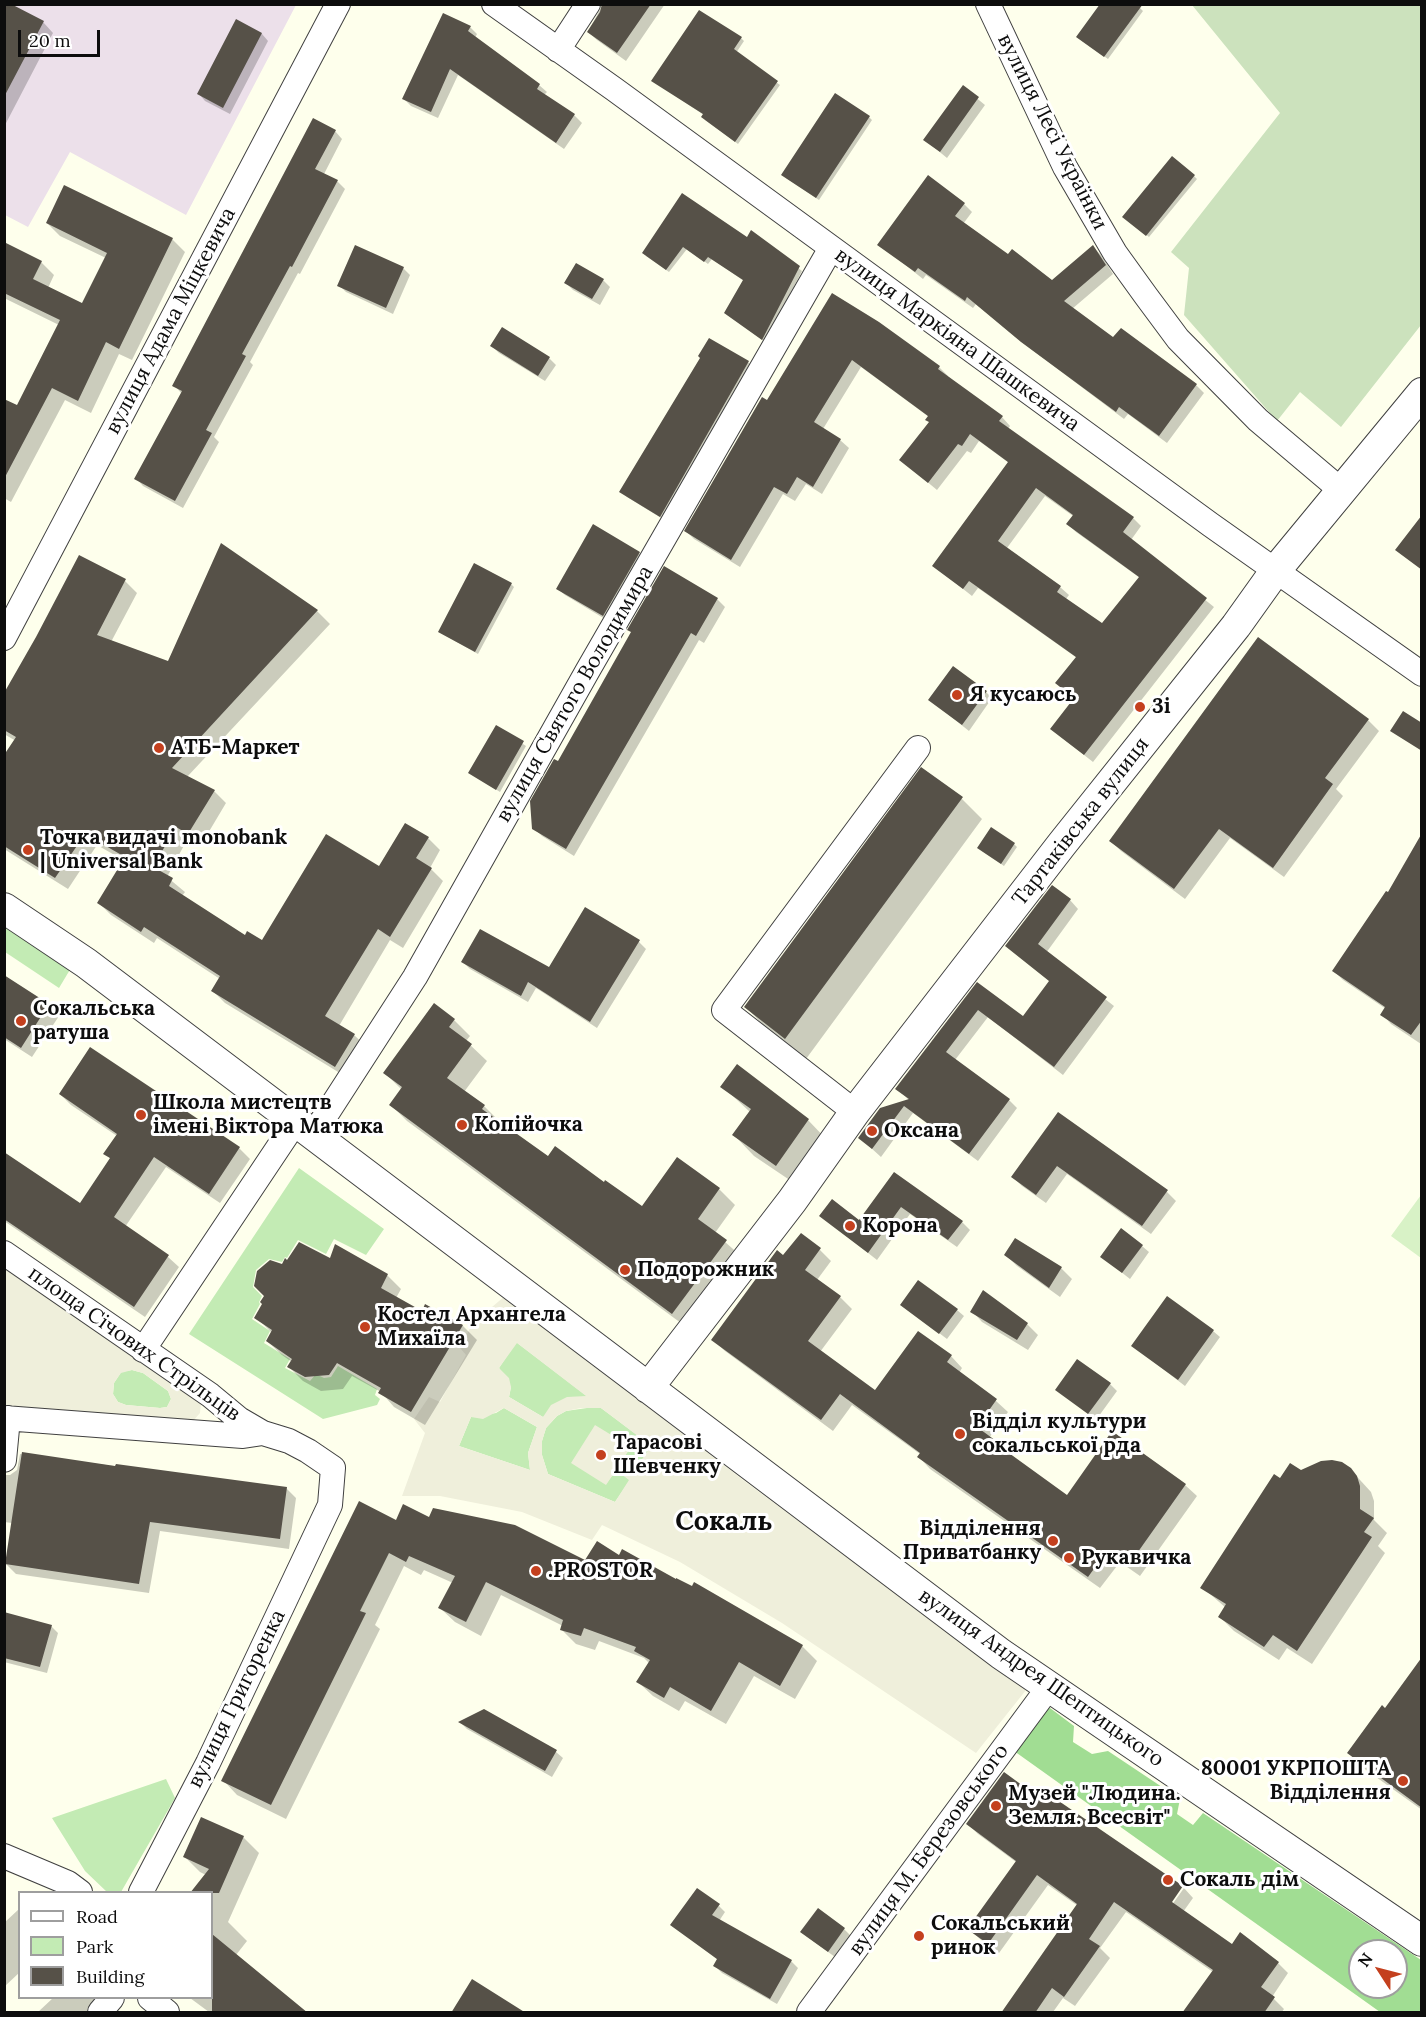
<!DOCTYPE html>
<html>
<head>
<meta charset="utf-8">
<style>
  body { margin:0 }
  #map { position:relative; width:1426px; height:2017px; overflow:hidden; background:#feffec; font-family:Lora,serif }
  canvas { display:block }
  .frame { position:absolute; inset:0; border:6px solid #0d0d0d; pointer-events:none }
  .legend { position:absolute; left:18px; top:1891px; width:195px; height:108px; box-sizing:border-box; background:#fff; border:2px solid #9e9e9e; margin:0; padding:8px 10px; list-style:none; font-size:18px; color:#0d0d0d }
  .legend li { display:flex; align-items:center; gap:12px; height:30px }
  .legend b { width:30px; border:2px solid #9e9e9e }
  .north { position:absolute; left:1348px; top:1939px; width:60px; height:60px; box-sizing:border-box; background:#fff; border:2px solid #9e9e9e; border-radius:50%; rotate:306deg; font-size:16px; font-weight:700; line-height:24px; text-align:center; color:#0d0d0d }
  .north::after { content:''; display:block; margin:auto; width:21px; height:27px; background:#c4401e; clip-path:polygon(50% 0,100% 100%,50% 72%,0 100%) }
  .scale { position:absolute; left:18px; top:30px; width:82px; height:27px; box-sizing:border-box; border:3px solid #0d0d0d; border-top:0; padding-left:8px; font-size:18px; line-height:21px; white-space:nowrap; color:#0d0d0d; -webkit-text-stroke:4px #fff; paint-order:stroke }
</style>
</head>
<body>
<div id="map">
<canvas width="1426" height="2017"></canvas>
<div class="frame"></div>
<ul class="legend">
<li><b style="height:8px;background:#fff"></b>Road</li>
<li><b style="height:16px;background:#c3ebb4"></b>Park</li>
<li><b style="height:16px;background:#565148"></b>Building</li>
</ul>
<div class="north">N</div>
<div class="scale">20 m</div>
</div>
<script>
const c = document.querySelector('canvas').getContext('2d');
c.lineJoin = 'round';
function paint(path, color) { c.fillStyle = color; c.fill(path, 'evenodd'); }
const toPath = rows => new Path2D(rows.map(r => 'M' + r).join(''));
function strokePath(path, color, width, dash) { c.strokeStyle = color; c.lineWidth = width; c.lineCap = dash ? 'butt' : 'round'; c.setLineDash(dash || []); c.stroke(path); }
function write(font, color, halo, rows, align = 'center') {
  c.font = font + ' Lora,serif'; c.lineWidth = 6; c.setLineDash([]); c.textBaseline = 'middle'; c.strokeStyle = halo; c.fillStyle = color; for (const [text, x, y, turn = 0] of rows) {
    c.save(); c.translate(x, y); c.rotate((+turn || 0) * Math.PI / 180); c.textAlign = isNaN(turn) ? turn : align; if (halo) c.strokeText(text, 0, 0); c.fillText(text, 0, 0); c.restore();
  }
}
const industrial = toPath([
  [4,5,296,5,186,215,70,152,28,227,5,215]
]);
const green = toPath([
  [9,925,71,968,59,988,5,952,5,931],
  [299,1168,384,1229,366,1255,334,1239,326,1254,298,1240,287,1258,285,1257,282,1262,269,1259,256,1270,253,1287,262,1296,259,1302,260,1304,252,1319,270,1331,264,1343,290,1359,285,1368,310,1381,316,1374,324,1378,331,1377,338,1366,377,1389,375,1395,380,1399,377,1405,323,1419,189,1334],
  [516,1342,587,1396,543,1417,509,1397,511,1387,499,1368],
  [132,1370,143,1373,168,1391,171,1399,167,1407,160,1408,126,1405,118,1402,113,1394,114,1383,121,1372],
  [594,1407,601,1408,652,1446,636,1469,623,1459,630,1446,606,1484,616,1470,630,1480,615,1502,548,1474,542,1455,542,1441,546,1428,557,1416,566,1411],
  [504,1408,537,1427,528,1453,530,1470,459,1446,471,1417,496,1413],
  [166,1779,175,1798,121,1892,107,1892,85,1871,52,1818]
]);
const forest = toPath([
  [1050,1708,1074,1726,1073,1742,1092,1754,1108,1751,1180,1799,1177,1814,1193,1825,1203,1813,1421,1960,1421,2012,1380,2012,1014,1751,1038,1714],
  [1360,1951,1396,1951,1396,1987,1360,1987]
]);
const cemetery = toPath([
  [1192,5,1421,5,1421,325,1341,427,1300,392,1277,421,1184,315,1189,268,1171,252,1280,113]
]);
const pitch = toPath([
  [1421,1195,1421,1258,1391,1236]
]);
const plaza = toPath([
  [4,1269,185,1386,201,1402,200,1413,193,1421,168,1423,5,1406],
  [132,1370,143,1373,168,1391,171,1399,167,1407,160,1408,126,1405,118,1402,113,1394,114,1383,121,1373],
  [505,1296,743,1480,1026,1690,976,1753,782,1623,680,1562,602,1525,592,1540,522,1512,440,1496,402,1496,425,1433,414,1419,429,1397,440,1402,466,1355,460,1348,472,1324],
  [517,1343,586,1396,567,1397,551,1405,543,1417,509,1397,511,1387,509,1378,499,1368],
  [504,1408,537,1427,528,1453,530,1470,459,1446,471,1417,483,1419],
  [581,1408,601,1408,651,1446,636,1468,623,1459,631,1447,595,1425,571,1463,606,1485,616,1470,629,1480,615,1502,548,1474,542,1455,542,1441,546,1428,557,1416,566,1411]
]);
const shadow = toPath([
  [4,4,43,22,53,33,4,127],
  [603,4,665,4,626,61,597,40,588,32],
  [1140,8,1143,11,1108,59,1081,40],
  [236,21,262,34,268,41,230,114,205,101,199,94],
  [470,27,477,34,475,38,539,85,547,92,544,95,574,115,582,123,564,149,458,75,438,118,411,106,404,99],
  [741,38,744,41,736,53,780,85,738,144,705,120,704,115,656,83],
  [963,87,985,105,947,158,925,140],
  [869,117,872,120,819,200,786,178],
  [335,131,342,139,324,174,337,181,345,189,300,274,298,273,250,362,253,365,214,437,219,442,183,508,143,486,136,478,182,394,174,385],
  [1194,176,1197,179,1149,237,1127,219],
  [65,187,172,239,185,252,132,360,119,354,91,413,65,400,11,502,4,498,4,400,17,407,59,325,4,298,4,244,41,262,54,275,48,288,83,305,106,258,60,236,47,223],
  [682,195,747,239,751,232,802,271,765,342,729,315,744,281,712,259,708,264,687,249,669,272,646,256],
  [964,204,972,212,963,224,1009,256,1052,282,1093,247,1101,255,1113,274,1072,309,1114,339,1196,385,1204,393,1167,443,1128,414,1124,419,1031,349,976,304,973,308,926,275,923,279,879,244],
  [403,268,410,275,393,314,346,292,339,285],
  [603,280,610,287,600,305,573,290,566,283],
  [878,323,939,367,948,376,947,377,1002,417,1010,426,1008,429,1133,518,1141,526,1131,540,1214,607,1093,762,1061,737,1075,699,1077,658,978,588,972,596,934,566,1009,463,979,441,971,453,967,451,937,490,901,460,930,423,929,417,861,367,823,429,840,440,849,448,822,494,806,484,795,501,783,494,740,567,694,539,686,531,768,402],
  [1045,496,1073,516,1068,524,1076,532,1140,578,1102,626,1066,599,1069,595,1060,587,1007,548],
  [709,340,748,362,754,368,666,521,627,497,621,491,702,358],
  [492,346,549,358,556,365,545,381,499,353],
  [222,545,317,611,330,624,187,777,214,791,226,803,201,845,188,838,167,877,185,892,182,896,246,937,263,942,428,838,440,850,430,868,443,881,403,948,390,940,339,1026,354,1035,367,1047,348,1078,225,1003,213,991,220,979,157,938,154,943,111,915,99,903,125,861,97,845,68,889,4,849,4,757,16,741,4,734,4,696,125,581,137,593,111,642,169,663],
  [639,553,646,560,610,622,565,595,558,589],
  [511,584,514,587,478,654,439,632],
  [717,599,725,607,704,643,699,640,574,856,542,836,534,828,558,763,633,633],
  [1259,640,1368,720,1379,731,1336,789,1343,796,1284,877,1230,838,1185,899,1121,851,1111,841],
  [986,692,992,698,969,731,930,700],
  [497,727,526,746,500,792,470,773],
  [922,769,962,799,982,819,806,1059,766,1028,746,1007],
  [1014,844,1017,847,1004,866,982,851],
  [1422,865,1422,1043,1421,1044,1391,1024,1382,1014,1386,1009,1343,980,1334,971,1388,894],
  [1070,900,1078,909,1046,953,1114,1006,1063,1075,988,1017,955,1060,1009,1100,1017,1108,978,1161,913,1113,881,1157,860,1138,910,1101,897,1089,977,984,1023,1018,1051,982,1016,954],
  [585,909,639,942,646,949,597,1028,536,988,528,1002,470,969,463,962,549,969],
  [4,977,48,1006,59,1016,32,1057,4,1039],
  [454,1020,470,1036,466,1041,487,1061,464,1092,484,1106,500,1122,548,1159,642,1209,719,1189,735,1205,715,1233,742,1257,689,1329,407,1121,391,1105,402,1090,385,1073],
  [722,1086,808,1120,828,1141,797,1185,754,1156,734,1135,750,1112],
  [60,1094,239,1148,250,1159,220,1203,166,1167,125,1227,168,1257,179,1267,145,1317,4,1221,4,1167,80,1205,111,1159,105,1154,117,1136,71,1105],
  [1058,1114,1167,1192,1176,1201,1151,1234,1067,1174,1046,1203,1022,1186,1013,1177],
  [894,1174,962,1222,970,1230,957,1247,910,1214,877,1260,821,1216,860,1222],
  [1142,1246,1149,1252,1130,1279,1102,1257],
  [820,1250,831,1261,817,1280,840,1297,852,1309,820,1352,875,1392,951,1356,962,1368,959,1373,996,1401,1008,1412,989,1438,1013,1458,1067,1497,1185,1485,1197,1496,1140,1576,1120,1562,1100,1588,930,1469,919,1457,920,1454,852,1405,833,1431,725,1351,713,1340,783,1257],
  [1006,1255,1061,1268,1072,1279,1060,1297,1017,1266],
  [330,1260,387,1275,401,1289,396,1298,423,1313,426,1306,463,1326,477,1340,425,1425,394,1407,381,1392,352,1376,343,1389,321,1391,303,1381,289,1367,292,1362,282,1355,267,1341,272,1333,256,1317,283,1266],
  [902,1305,957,1310,964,1316,947,1339],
  [972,1311,1027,1324,1038,1335,1028,1350,982,1322],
  [1213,1331,1220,1337,1185,1386,1133,1346],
  [1110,1384,1117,1391,1096,1420,1057,1390],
  [20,1454,286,1488,296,1498,289,1549,160,1531,149,1593,16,1574,6,1564,12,1523,4,1522,4,1475,10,1475,17,1470],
  [1350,1469,1371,1492,1374,1501,1374,1520,1387,1533,1378,1546,1385,1553,1312,1664,1287,1648,1279,1660,1234,1631,1220,1617,1226,1608,1202,1587,1281,1480,1301,1472],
  [429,1519,585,1562,620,1557,802,1646,817,1661,795,1699,754,1676,726,1724,685,1701,679,1711,653,1696,638,1682,649,1663,644,1658,599,1641,595,1650,576,1644,562,1630,563,1626,501,1595,481,1636,455,1622,440,1608,453,1583,424,1570,421,1575,404,1566,375,1625,380,1629,286,1819,237,1795,223,1780,396,1522],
  [4,1613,51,1626,58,1633,47,1673,4,1662],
  [1422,1660,1422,1810,1362,1767,1349,1753,1386,1710],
  [461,1723,556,1752,563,1758,552,1777,467,1729],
  [968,1824,1169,1909,1184,1888,1193,1898,1183,1912,1232,1946,1278,1963,1288,1973,1272,1997,1284,2009,1282,2012,1184,2012,1213,1972,1126,1912,1100,1948,1110,1958,1075,2006,1063,1998,1053,2012,1003,2012,1078,1906,1048,1885,999,1953,980,1939,969,1929,1016,1862,978,1834],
  [243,1837,259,1853,228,1922,247,1941,236,1955,306,2012,209,2012,190,1998,212,1998,212,1892,206,1875,200,1872,185,1857],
  [719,1906,725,1912,719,1921,791,1961,798,1968,777,2004,722,1973,715,1966,718,1960,672,1925],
  [19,1909,20,1972,4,1987,4,1923],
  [844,1929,851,1936,835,1957,809,1938],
  [53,1998,108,1998,98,2012,38,2012]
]);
const building = toPath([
  [4,4,11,4,44,21,4,97],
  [602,4,651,4,617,53,587,32,600,12],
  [1100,4,1143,4,1104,57,1076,37],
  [699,10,742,37,734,49,778,81,735,142,701,117,703,114,651,81],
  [443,13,471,26,468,31,540,84,537,89,575,114,556,143,450,69,431,112,402,99],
  [236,19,262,33,223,108,197,94],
  [963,85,979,97,940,152,923,140],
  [835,93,870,116,816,198,781,175],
  [313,118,336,130,315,169,338,180,292,267,290,266,242,354,246,356,206,430,212,433,175,501,134,479,182,391,172,386],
  [1172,156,1195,175,1146,236,1122,217],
  [928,175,965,203,955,216,1008,254,1012,249,1052,280,1093,245,1106,265,1064,301,1113,337,1121,328,1197,384,1159,436,1119,407,1116,412,1021,342,967,297,965,301,918,268,915,272,877,245],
  [64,185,173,238,119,349,106,342,78,401,52,388,4,479,4,399,17,405,60,320,4,293,4,242,42,261,33,279,82,303,107,253,46,223],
  [682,193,747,237,751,230,800,266,762,340,724,313,743,280,708,257,704,262,683,247,666,270,642,253],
  [355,245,404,267,386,308,337,286],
  [576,263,604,279,592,299,564,283],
  [832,293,879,322,940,366,938,369,1003,416,999,421,1134,517,1123,532,1207,598,1084,755,1050,729,1074,698,1055,683,1076,657,969,581,963,589,932,566,1008,462,970,434,962,446,958,444,928,483,899,460,929,422,925,420,928,416,852,360,814,422,841,439,813,487,797,477,787,494,774,487,731,560,684,531,762,397,767,400],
  [1036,488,1073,515,1066,524,1139,577,1102,623,1057,592,1061,586,998,541],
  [502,327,550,357,538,376,490,346],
  [709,338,749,361,660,517,619,492,700,358,698,356],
  [1422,515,1422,570,1395,550],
  [593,524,640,552,603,616,556,589],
  [221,543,318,610,172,768,215,790,188,834,176,827,153,867,173,878,169,886,245,935,247,931,262,940,326,834,379,866,405,823,429,837,416,858,432,868,390,937,378,929,325,1016,355,1034,335,1067,211,991,220,976,144,927,141,932,97,903,125,857,85,834,55,878,4,846,4,755,16,737,4,730,4,693,36,637,79,555,126,579,97,635,168,661],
  [474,563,512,583,475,652,438,632],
  [664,566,718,598,696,636,691,633,566,849,532,829,530,801,554,759,558,761,631,632,627,630],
  [1258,637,1369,719,1325,778,1333,784,1273,868,1219,829,1174,889,1109,841],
  [953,666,987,691,962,725,928,700],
  [1403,711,1422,723,1422,751,1390,731],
  [496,725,524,741,496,790,468,773],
  [921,767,963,797,785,1039,744,1007],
  [991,827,1015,843,1001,864,977,848],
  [1422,833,1422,1020,1411,1035,1380,1015,1385,1007,1332,971,1386,891,1388,892],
  [1052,885,1071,899,1038,944,1107,997,1054,1067,978,1010,946,1052,1010,1099,969,1154,904,1106,872,1149,858,1138,880,1108,909,1099,895,1089,977,982,1023,1016,1049,981,1005,946],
  [585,907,640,940,590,1022,528,982,521,996,461,962,480,929,549,967],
  [4,975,49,1004,21,1048,4,1037],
  [434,1003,455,1019,449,1027,472,1044,447,1078,485,1105,482,1109,548,1156,555,1146,604,1182,605,1180,642,1206,677,1157,720,1188,698,1219,727,1240,672,1314,389,1105,402,1087,383,1073],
  [90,1047,240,1147,209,1194,154,1157,114,1217,169,1255,134,1307,4,1219,4,1152,80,1203,110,1158,103,1154,117,1134,59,1094],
  [737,1064,809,1119,776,1166,732,1135,751,1109,720,1087],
  [1058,1112,1168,1190,1142,1226,1057,1166,1036,1195,1011,1177],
  [894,1172,963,1221,948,1240,901,1207,868,1253,819,1216,832,1199,859,1220],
  [1121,1228,1143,1245,1122,1273,1100,1257],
  [801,1233,821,1248,805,1270,841,1296,808,1341,875,1390,918,1331,952,1355,947,1362,997,1399,977,1427,1003,1446,1002,1448,1067,1495,1112,1431,1186,1484,1128,1566,1107,1551,1088,1577,917,1457,920,1453,840,1394,821,1420,711,1340,777,1250,783,1255],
  [1015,1238,1062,1267,1049,1288,1004,1255],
  [299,1242,330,1258,335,1244,388,1274,381,1288,422,1311,425,1304,463,1325,411,1412,378,1393,381,1388,337,1363,329,1375,305,1377,287,1367,292,1359,266,1341,272,1330,254,1318,262,1304,260,1302,264,1296,254,1286,257,1271,270,1260,282,1264,285,1258,287,1260],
  [918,1280,958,1309,939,1334,900,1305],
  [983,1290,1028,1323,1017,1340,970,1312],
  [1167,1296,1214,1330,1178,1380,1131,1346],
  [1077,1359,1111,1383,1088,1414,1055,1390],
  [22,1452,115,1466,116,1464,287,1487,280,1539,150,1522,139,1584,5,1564],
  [1332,1460,1342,1462,1351,1468,1357,1476,1360,1486,1360,1509,1374,1518,1364,1532,1372,1537,1297,1651,1273,1635,1264,1647,1218,1617,1226,1604,1200,1588,1274,1474,1280,1478,1290,1463,1301,1470,1321,1461],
  [359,1501,396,1520,403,1504,429,1517,433,1508,515,1525,585,1560,597,1541,619,1555,622,1549,676,1579,676,1578,692,1586,694,1582,803,1645,780,1686,739,1662,711,1711,670,1687,664,1698,636,1682,650,1660,634,1651,636,1647,584,1628,581,1636,560,1630,563,1620,486,1582,466,1622,438,1608,455,1576,409,1556,406,1562,389,1553,360,1611,366,1613,271,1805,221,1781],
  [4,1612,52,1625,40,1667,4,1658],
  [1422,1657,1422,1808,1347,1753,1382,1705,1385,1708],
  [484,1709,557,1750,545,1771,458,1722],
  [1004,1772,1045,1802,1050,1795,1183,1886,1172,1902,1232,1944,1240,1932,1279,1962,1261,1987,1275,1997,1264,2013,1182,2013,1213,1970,1114,1902,1089,1939,1100,1946,1064,1997,1052,1988,1035,2013,1001,2013,1077,1904,1037,1875,988,1944,967,1929,1016,1861,966,1824],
  [201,1817,244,1836,219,1893,190,1893,209,1869,183,1857],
  [697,1888,720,1904,712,1915,792,1960,770,1999,713,1966,717,1959,670,1925],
  [818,1908,845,1928,828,1952,800,1932],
  [212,1934,308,2013,212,2013],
  [472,1979,526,2013,451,2013]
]);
const minor = toPath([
  [494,4,614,89,1211,525,1422,674],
  [988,4,1065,167,1115,253,1146,296,1178,339,1258,420,1342,491],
  [558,50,588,4],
  [4,638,338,4],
  [855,1112,724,1010,918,748],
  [313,1135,415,977,588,670,831,248],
  [4,1253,210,1395,239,1419,263,1433,289,1441,308,1451,333,1468,330,1505,208,1763,141,1892],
  [143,1350,296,1121],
  [4,1418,243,1436,263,1433],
  [4,1460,8,1418],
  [4,1856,68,1883,80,1892],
  [150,1998,167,2012],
  [100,2012,112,1998],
  [809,2012,1049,1687]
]);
const tertiary = toPath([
  [4,908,86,963,1001,1654,1422,1941],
  [648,1388,792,1201,855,1112,1062,844,1236,626,1276,570,1422,393]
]);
const markers = [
  [957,695,6,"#c4401e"],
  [1140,707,6,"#c4401e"],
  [159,748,6,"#c4401e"],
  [28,850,6,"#c4401e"],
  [21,1021,6,"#c4401e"],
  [141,1115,6,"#c4401e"],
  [462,1125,6,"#c4401e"],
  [872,1131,6,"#c4401e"],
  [850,1226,6,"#c4401e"],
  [625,1270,6,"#c4401e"],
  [365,1327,6,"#c4401e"],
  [960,1434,6,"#c4401e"],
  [601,1455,6,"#c4401e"],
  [1053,1541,6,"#c4401e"],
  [1069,1558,6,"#c4401e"],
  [536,1571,6,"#c4401e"],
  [1403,1781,6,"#c4401e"],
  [996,1806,6,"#c4401e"],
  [1168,1880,6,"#c4401e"],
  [919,1936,6,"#c4401e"]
];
const streetNames = [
  ["вулиця Лесі Українки",1052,132,63],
  ["вулиця Адама Міцкевича",171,321,-62],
  ["вулиця Маркіяна Шашкевича",957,340,36],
  ["вулиця Святого Володимира",575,694,-60],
  ["Тартаківська вулиця",1081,822,-52],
  ["площа Січових Стрільців",134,1344,35],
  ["вулиця Андрея Шептицького",1041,1678,35],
  ["вулиця Григоренка",237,1699,-64],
  ["вулиця М. Березовського",929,1850,-54]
];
const poiNames = [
  ["Я кусаюсь",969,695],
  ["3і",1152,707],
  ["АТБ-Маркет",171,748],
  ["Точка видачі monobank",40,838],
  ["| Universal Bank",40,862],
  ["Сокальська",33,1009],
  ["ратуша",33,1033],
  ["Школа мистецтв",153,1103],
  ["імені Віктора Матюка",153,1127],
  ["Копійочка",474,1125],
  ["Оксана",884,1131],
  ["Корона",862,1226],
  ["Подорожник",637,1270],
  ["Костел Архангела",377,1315],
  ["Михаїла",377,1339],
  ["Відділ культури",972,1422],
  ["сокальської рда",972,1446],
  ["Тарасові",613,1443],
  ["Шевченку",613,1467],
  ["Відділення",1041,1529,"right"],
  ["Приватбанку",1041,1553,"right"],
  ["Рукавичка",1081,1558],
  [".PROSTOR",548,1571],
  ["80001 УКРПОШТА",1391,1769,"right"],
  ["Відділення",1391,1793,"right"],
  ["Музей \"Людина.",1008,1794],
  ["Земля. Всесвіт\"",1008,1818],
  ["Сокаль дім",1180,1880],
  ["Сокальський",931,1924],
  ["ринок",931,1948]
];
const districtNames = [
  ["Сокаль",724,1522]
];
paint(industrial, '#ece0ea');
paint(green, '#c3ebb4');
paint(forest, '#a1dd93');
paint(cemetery, '#cce2bd');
paint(pitch, '#d8f2c6');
paint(plaza, '#efefdb');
paint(shadow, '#0003');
paint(building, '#565148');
strokePath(minor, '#404040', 26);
strokePath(tertiary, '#404040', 32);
strokePath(minor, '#fff', 24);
strokePath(tertiary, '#fff', 30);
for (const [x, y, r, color] of markers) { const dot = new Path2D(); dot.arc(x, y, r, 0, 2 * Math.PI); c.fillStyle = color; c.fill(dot); strokePath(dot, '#fff', 2); }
write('21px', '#0d0d0d', '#fff', streetNames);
write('bold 21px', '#0d0d0d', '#fff', poiNames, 'left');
write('bold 27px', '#0d0d0d', '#fff', districtNames);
</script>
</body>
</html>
